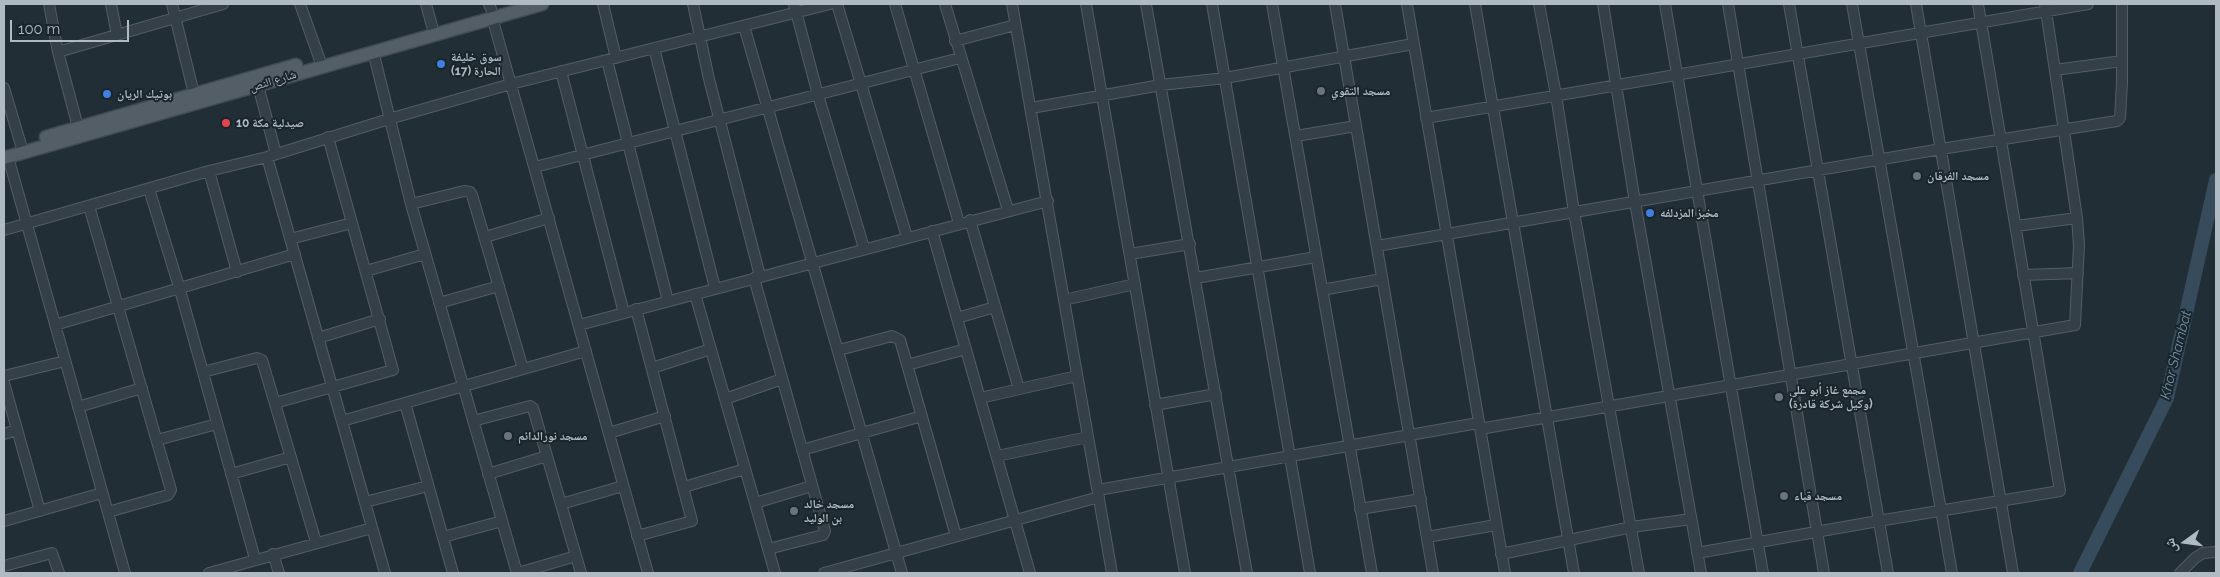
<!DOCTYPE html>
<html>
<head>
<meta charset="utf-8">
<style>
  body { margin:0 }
  #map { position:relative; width:2220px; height:577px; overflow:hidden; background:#222e36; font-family:Raleway,"Noto Naskh Arabic",sans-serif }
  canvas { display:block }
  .frame { position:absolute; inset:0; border:5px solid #afbac3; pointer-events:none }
  .north { position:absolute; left:2160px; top:517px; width:50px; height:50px; -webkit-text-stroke:4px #1a242b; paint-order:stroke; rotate:256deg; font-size:14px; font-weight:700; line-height:20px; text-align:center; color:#afbac3 }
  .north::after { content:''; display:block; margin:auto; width:18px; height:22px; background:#afbac3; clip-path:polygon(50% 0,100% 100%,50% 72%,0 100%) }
  .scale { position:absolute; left:10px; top:20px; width:119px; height:22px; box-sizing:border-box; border:2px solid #afbac3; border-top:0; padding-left:6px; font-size:15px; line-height:18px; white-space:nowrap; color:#afbac3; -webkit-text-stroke:4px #1a242b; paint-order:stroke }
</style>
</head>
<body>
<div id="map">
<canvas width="2220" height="577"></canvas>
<div class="frame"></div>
<div class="north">ش</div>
<div class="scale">100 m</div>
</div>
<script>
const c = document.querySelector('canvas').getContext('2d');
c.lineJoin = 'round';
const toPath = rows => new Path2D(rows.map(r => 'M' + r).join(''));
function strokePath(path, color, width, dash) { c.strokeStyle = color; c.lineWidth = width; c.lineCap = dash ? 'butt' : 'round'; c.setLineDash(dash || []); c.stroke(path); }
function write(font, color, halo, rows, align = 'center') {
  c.font = font + ' Raleway,"Noto Naskh Arabic",sans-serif'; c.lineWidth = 4; c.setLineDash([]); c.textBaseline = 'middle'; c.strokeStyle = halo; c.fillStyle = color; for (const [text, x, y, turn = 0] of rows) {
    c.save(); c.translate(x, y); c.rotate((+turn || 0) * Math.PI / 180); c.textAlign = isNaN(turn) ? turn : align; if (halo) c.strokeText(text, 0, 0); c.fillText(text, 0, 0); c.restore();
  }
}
const river = toPath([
  [2080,573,2167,398,2216,180]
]);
const minor = toPath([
  [49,4,58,52,78,127],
  [111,4,117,35],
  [172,4,194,94],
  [300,4,322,66],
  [426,4,432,26],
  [489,4,491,9],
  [603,4,616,58],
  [693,4,709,79,760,276],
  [794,4,818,95,864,248],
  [837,4,907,237],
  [895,4,959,223],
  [945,4,1008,210],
  [1012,4,1112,573],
  [1086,4,1185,573],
  [1146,4,1247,573],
  [1212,4,1310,573],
  [1272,4,1372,573],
  [1335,4,1433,573],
  [1407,4,1505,573],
  [1475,4,1574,573],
  [1539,4,1556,95,1574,212,1639,573],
  [1603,4,1635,202,1701,573],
  [1665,4,1763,573],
  [1728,4,1824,573],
  [1789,4,1888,573],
  [1852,4,1952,573],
  [1916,4,2013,573],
  [492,17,648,573],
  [744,26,902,573],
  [955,41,1015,25],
  [654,48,715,288],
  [373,51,411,204,517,573],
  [58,52,223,4],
  [607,60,668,301],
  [2055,70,2122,61],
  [561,71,624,313],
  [258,85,276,154],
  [4,88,21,145],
  [1031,108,1161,85,1225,78,1413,44],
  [1426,118,2088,4],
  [1296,136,1356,126],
  [8,157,125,573],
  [267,157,385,573],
  [535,167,960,58],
  [209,171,237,272],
  [149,189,180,290,255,559],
  [411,204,464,191,470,192,472,195,523,369],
  [89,206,171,490,168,495,108,512],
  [970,220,1019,389],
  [2016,226,2077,218],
  [4,230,209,171,267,157,389,119,511,84,830,4],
  [932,231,1030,573],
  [485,237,549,218],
  [290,239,352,223],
  [1377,246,1941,149,2117,121,2120,118,2122,83,2122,4],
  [1130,254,1190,244],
  [366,271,425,254],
  [2023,275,2078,273],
  [754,278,825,531,823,535,768,549],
  [1196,278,1316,257],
  [1322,290,1382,279],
  [695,294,775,573],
  [1064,300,1135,284],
  [439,303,499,286],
  [636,309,692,521,637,536],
  [957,318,995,307],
  [55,325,295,254],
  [579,325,1048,201],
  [318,338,380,319],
  [839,350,892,336,900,340,956,536],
  [907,365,966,349],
  [652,368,711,349],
  [203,372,257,358,262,360,316,542],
  [4,376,65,361],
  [4,383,40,511],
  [980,398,1077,376],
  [725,399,782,379],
  [275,403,393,370,328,137],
  [405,403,453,573],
  [1155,405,1216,394],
  [78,407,142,388],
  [342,421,586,351],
  [473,421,530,406,533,408,581,573],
  [1480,429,2075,325,2079,245,2077,218,2045,4],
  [609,433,665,416],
  [4,434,17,430],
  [157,440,217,424],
  [802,450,922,416],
  [997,456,1088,437],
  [231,474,291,457],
  [488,474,547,456],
  [684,487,745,469],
  [1098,490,1478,423],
  [365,502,428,486],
  [755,503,812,486],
  [561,504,623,486],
  [1360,509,1421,499],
  [4,521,102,493],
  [443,537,502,521],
  [1427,537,1496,525],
  [1697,553,1878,521,2060,491,1978,4],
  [273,554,279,573],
  [1501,554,1632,527,1691,519],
  [4,566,52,553,59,573],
  [209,573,372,528],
  [518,573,576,556],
  [824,573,1099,497],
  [2180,573,2195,558,2203,553,2216,552]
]);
const major = toPath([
  [46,137,296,65],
  [4,158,542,4]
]);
const markers = [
  [441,64,5,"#3f7fe0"],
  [1321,91,5,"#6b7280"],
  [107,94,5,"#3f7fe0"],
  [226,123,5,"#e0444e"],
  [1917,176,5,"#6b7280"],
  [1650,213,5,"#3f7fe0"],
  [1779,397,5,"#6b7280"],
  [508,436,5,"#6b7280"],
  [1784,496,5,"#6b7280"],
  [794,511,5,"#6b7280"]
];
const poiNames = [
  ["سوق خليفة",451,57],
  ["الحارة (17)",451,71],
  ["مسجد التقوي",1331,91],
  ["بوتيك الريان",117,94],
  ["صيدلية مكة 10",236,123],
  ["مسجد الفرقان",1927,176],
  ["مخبز المزدلفه",1660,213],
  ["مجمع غاز أبو علي",1789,390],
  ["(وكيل شركة قادرة)",1789,404],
  ["مسجد نورالدائم",518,436],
  ["مسجد قباء",1794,496],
  ["مسجد خالد",804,504],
  ["بن الوليد",804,518]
];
const streetNames = [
  ["شارع النص",273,81,-17]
];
const waterNames = [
  ["Khor Shambat",2176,355,-76]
];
strokePath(river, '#364c5d', 14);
strokePath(minor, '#525d65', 12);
strokePath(major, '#414b53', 15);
strokePath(minor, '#353f47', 10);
strokePath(major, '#535e67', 12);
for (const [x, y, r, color] of markers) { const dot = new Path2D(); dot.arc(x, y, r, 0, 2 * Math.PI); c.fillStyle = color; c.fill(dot); strokePath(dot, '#1a242b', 2); }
write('bold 12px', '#afbac3', '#1a242b', poiNames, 'left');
write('12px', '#afbac3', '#1a242b', streetNames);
write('italic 14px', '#7190a6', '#1a242b', waterNames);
</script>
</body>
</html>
